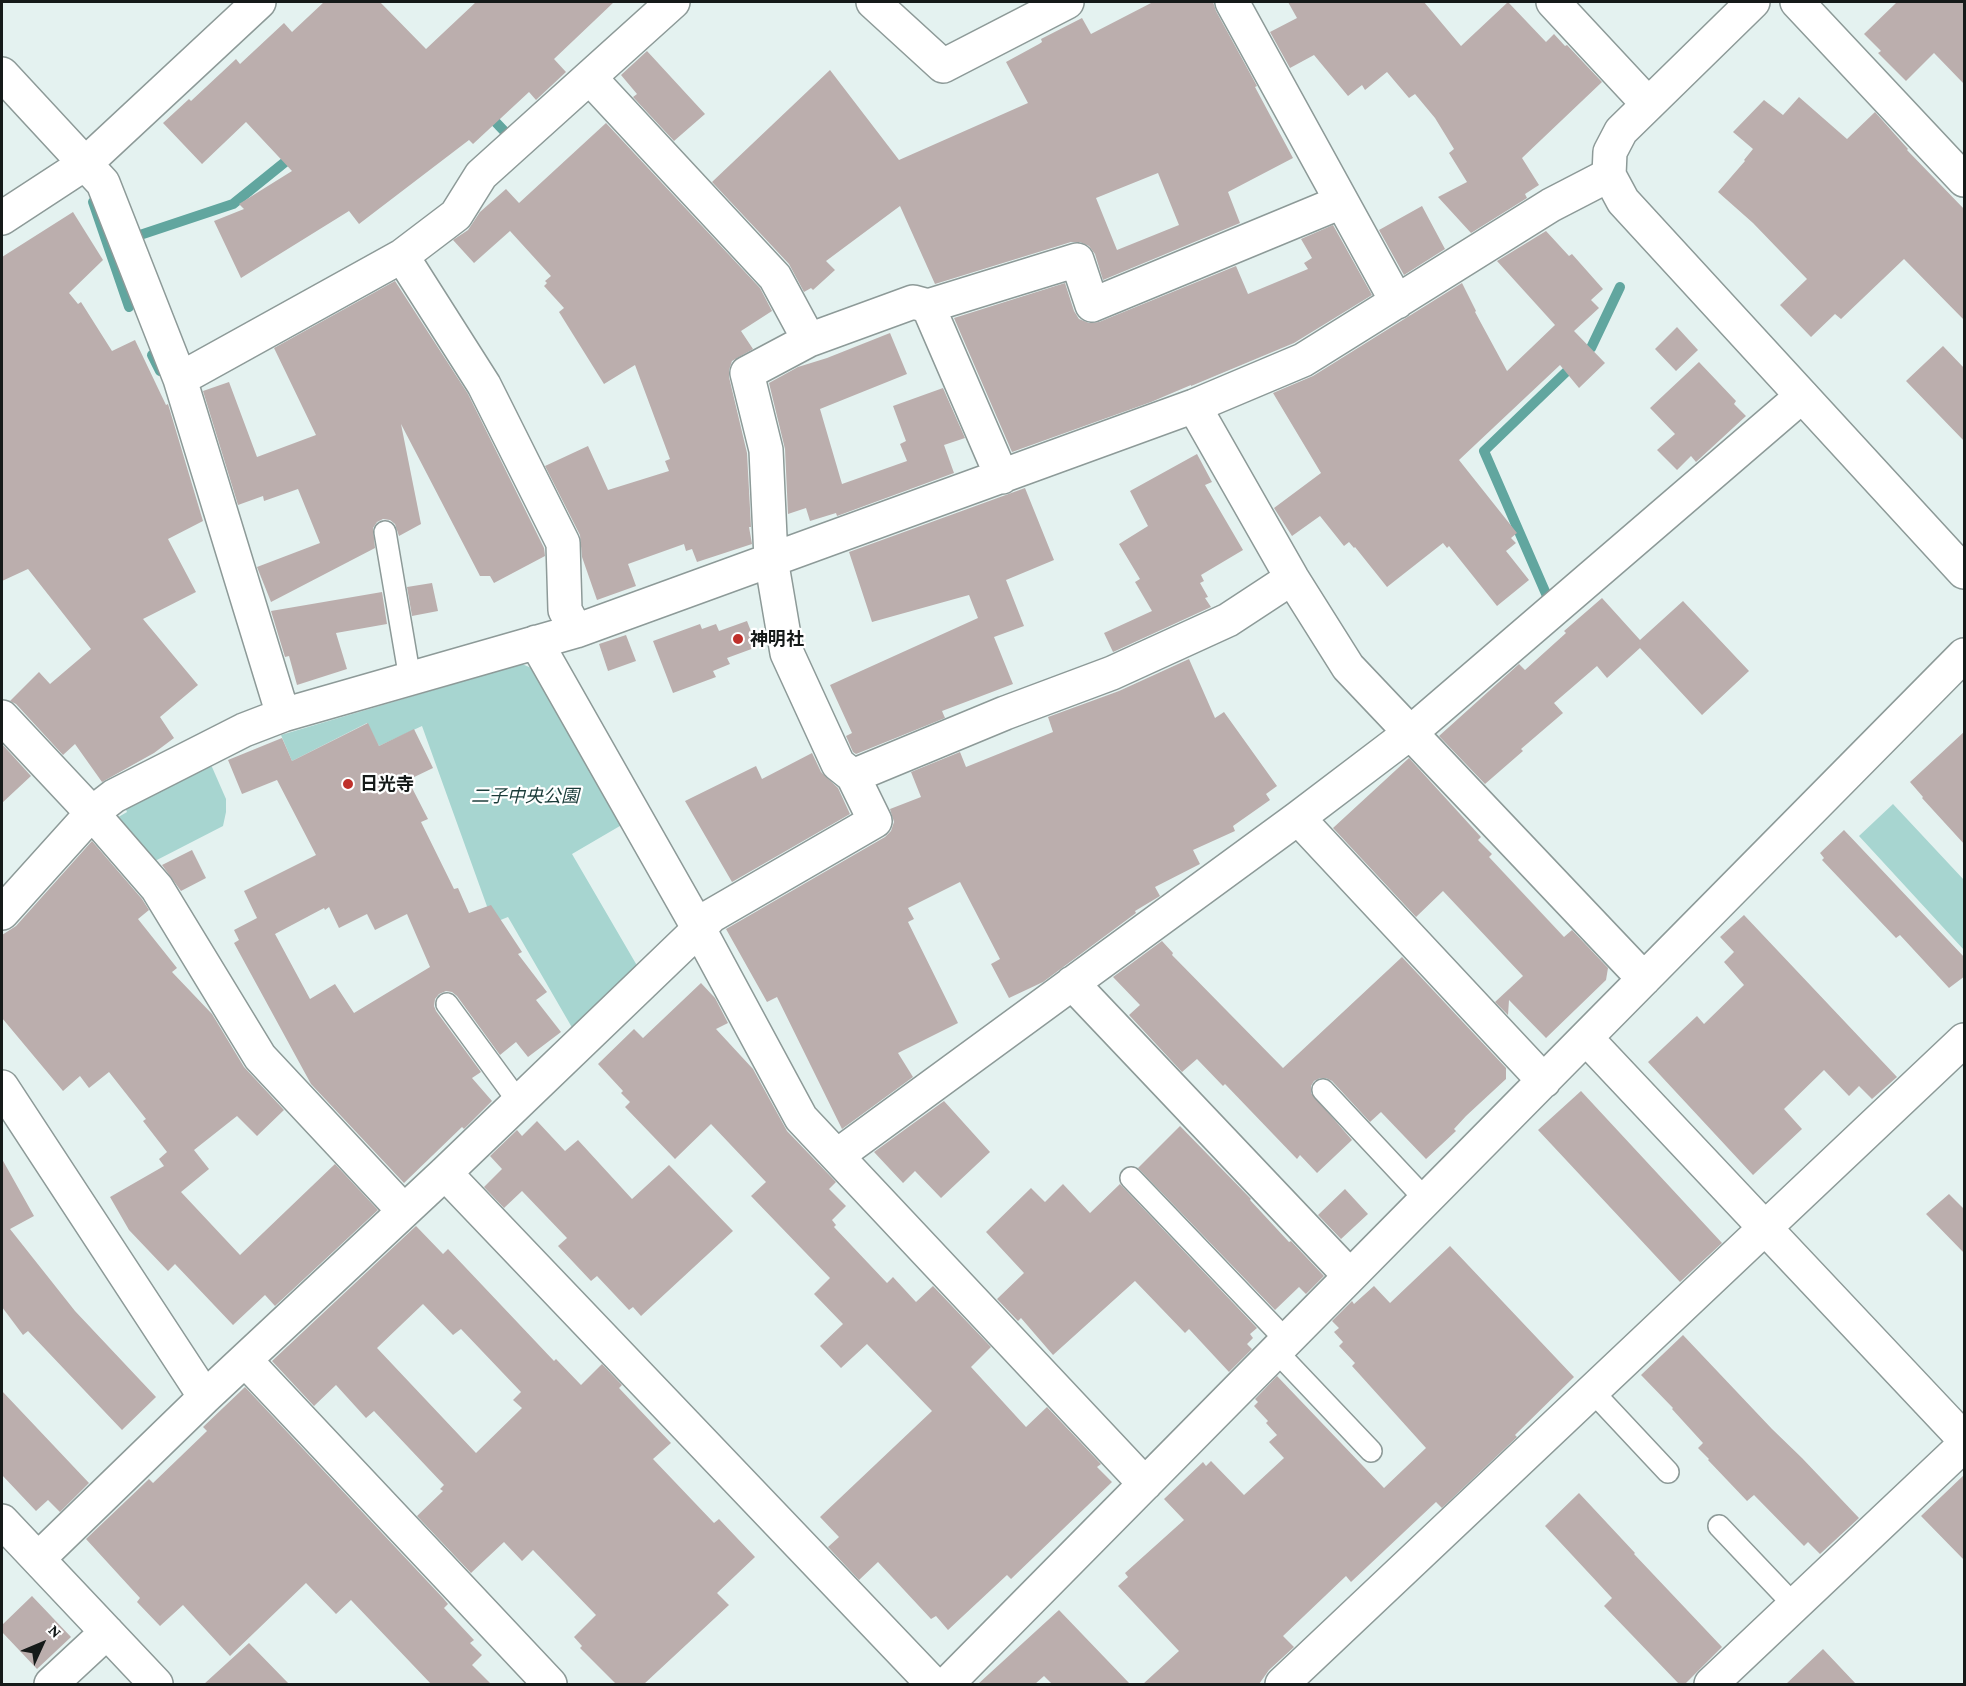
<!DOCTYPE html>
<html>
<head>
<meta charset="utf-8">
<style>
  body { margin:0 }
  #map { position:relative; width:1966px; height:1686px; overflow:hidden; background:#e4f2f0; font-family:"Crimson Pro",serif }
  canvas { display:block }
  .frame { position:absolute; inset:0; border:3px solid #151a19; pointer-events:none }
  .north { position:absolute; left:12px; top:1614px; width:60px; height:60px; -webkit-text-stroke:4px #fff; paint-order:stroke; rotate:46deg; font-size:16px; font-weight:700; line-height:24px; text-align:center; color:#151a19 }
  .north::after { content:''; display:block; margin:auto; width:21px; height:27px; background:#151a19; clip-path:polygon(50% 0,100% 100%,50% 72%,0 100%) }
</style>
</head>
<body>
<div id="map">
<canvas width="1966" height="1686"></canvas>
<div class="frame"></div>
<div class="north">N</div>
</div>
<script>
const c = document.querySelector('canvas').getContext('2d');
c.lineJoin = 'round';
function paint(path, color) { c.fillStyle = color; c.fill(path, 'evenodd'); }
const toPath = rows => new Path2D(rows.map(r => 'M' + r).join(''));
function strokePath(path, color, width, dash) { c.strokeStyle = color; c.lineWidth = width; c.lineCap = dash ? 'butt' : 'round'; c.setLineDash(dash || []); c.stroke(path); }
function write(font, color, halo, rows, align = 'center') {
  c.font = font + ' "Crimson Pro","Noto Sans JP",serif'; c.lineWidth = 4.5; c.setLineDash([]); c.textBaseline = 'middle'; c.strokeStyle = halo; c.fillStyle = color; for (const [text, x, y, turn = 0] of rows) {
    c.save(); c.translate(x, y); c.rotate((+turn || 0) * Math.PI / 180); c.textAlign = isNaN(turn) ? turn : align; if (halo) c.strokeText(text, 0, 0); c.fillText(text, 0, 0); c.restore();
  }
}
const green = toPath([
  [522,664,536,670,625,823,572,854,639,969,574,1031,508,917,493,923,422,726,379,746,367,723,292,761,281,735],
  [205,762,212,767,226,799,226,812,223,826,153,862,115,819,127,812,123,803],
  [1893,804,1964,880,1964,950,1859,836]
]);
const stream = toPath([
  [488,114,506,133],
  [93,202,129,307],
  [137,236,233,204,295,154],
  [152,355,160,371],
  [1547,596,1484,451,1591,348,1620,287]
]);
const building = toPath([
  [324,2,380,2,426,49,476,2,614,2,554,59,566,72,536,100,529,92,473,144,469,140,359,224,349,211,241,278,214,221,244,209,239,204,292,171,246,122,202,164,163,123,189,99,191,101,236,59,240,64,284,23,292,32],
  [1153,2,1213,2,1216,11,1257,86,1255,87,1293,158,1228,192,1240,223,1103,280,1095,254,1089,246,1080,242,1071,242,935,284,900,206,826,261,835,270,813,290,811,288,804,292,789,264,712,182,830,70,899,160,1028,103,1006,62,1039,44,1042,42,1041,39,1082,18,1091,34],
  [1158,173,1179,225,1117,250,1096,198],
  [1288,2,1424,2,1461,46,1508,2,1546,42,1554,34,1565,46,1567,45,1602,82,1522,158,1539,185,1525,194,1527,198,1471,233,1438,197,1467,182,1449,153,1454,149,1435,118,1415,94,1409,98,1387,72,1365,90,1362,85,1348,96,1314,55,1290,68,1270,32,1297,18],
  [1897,2,1965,2,1965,85,1934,53,1906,81,1878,53,1881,51,1864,34],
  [647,51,705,114,674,141,633,97,637,94,621,75],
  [1799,97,1847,139,1875,112,1908,149,1907,150,1965,210,1965,321,1904,259,1841,319,1835,314,1811,337,1780,305,1807,279,1753,223,1718,192,1745,161,1744,160,1753,149,1733,132,1764,100,1783,115],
  [606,123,760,288,772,311,741,331,753,349,732,361,729,370,729,377,747,453,751,527,749,527,752,544,697,562,692,549,686,551,684,544,628,564,636,586,597,600,582,557,580,535,545,466,588,446,608,490,669,471,665,461,670,459,635,365,604,384,559,312,564,308,544,286,547,283,545,281,551,276,510,231,474,263,453,240,468,230,480,212,506,189,519,203],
  [1422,206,1445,249,1404,275,1379,230],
  [73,212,103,260,69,293,78,304,81,302,112,351,135,340,166,405,168,404,203,521,168,539,196,592,143,619,198,685,160,717,174,738,154,753,102,782,75,744,63,755,16,704,10,701,39,672,50,684,91,649,28,569,2,581,2,257],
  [1333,225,1372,295,1294,343,1191,386,1191,385,1151,402,1012,452,954,318,1065,283,1074,311,1079,319,1089,323,1099,322,1236,266,1248,294,1308,269,1304,263,1312,258,1301,239],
  [1546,231,1569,256,1572,254,1603,289,1591,300,1599,308,1574,331,1605,363,1579,388,1560,365,1459,460,1517,533,1511,538,1516,543,1506,551,1529,580,1497,606,1449,546,1447,548,1443,543,1387,587,1355,547,1354,548,1349,542,1344,546,1320,516,1292,536,1274,508,1321,473,1273,393,1313,376,1462,283,1476,311,1475,312,1507,371,1555,325,1497,261],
  [395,281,468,394,544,548,545,556,494,583,490,576,480,576,401,424,421,524,399,536,395,524,390,520,383,519,377,522,373,528,375,548,271,602,257,567,320,543,298,489,264,501,263,496,238,505,203,391,229,382,257,457,316,435,274,348],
  [1677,327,1698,350,1676,371,1655,349],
  [890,333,907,374,820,409,842,484,907,461,900,444,906,441,893,406,943,388,965,438,944,445,954,473,837,516,836,513,810,521,806,508,788,514,785,449,769,383,798,367,827,358],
  [1943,346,1965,369,1965,442,1906,381],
  [1699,362,1736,401,1734,404,1746,416,1696,462,1691,456,1677,470,1657,450,1675,434,1650,408],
  [1197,454,1212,482,1205,485,1243,550,1201,575,1204,581,1200,583,1208,597,1205,598,1211,607,1113,652,1104,633,1152,611,1135,582,1140,579,1119,544,1148,526,1130,491],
  [1025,488,1054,560,1006,580,1024,626,994,637,1013,684,942,711,945,718,856,754,853,752,846,736,852,733,830,685,978,618,969,595,872,622,849,552],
  [432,583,438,611,412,616,407,587],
  [382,592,387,624,336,633,347,669,297,685,289,656,285,657,271,611],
  [1602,598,1640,640,1683,601,1749,671,1702,715,1640,648,1607,678,1597,666,1554,703,1563,713,1521,749,1523,751,1485,784,1439,736,1519,664,1525,670,1566,633,1564,631],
  [747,621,757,647,727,658,730,664,713,671,716,677,673,693,653,641,700,624,702,629,716,624,719,631],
  [626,635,636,661,608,671,599,644],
  [1189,659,1215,718,1224,712,1277,786,1266,794,1270,800,1233,826,1235,831,1193,850,1200,864,1155,887,1160,896,1135,911,1136,913,1043,982,1009,998,991,964,1000,959,960,882,908,908,914,919,908,922,958,1023,898,1053,913,1077,842,1129,777,997,767,1002,726,929,885,837,891,831,894,822,890,809,921,797,911,772,960,752,966,767,1053,732,1048,717,1119,691],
  [368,723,379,746,414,729,433,768,408,780,428,819,421,822,454,889,458,888,469,913,491,905,522,952,518,954,547,992,536,1000,561,1032,528,1057,516,1042,500,1055,457,996,452,992,446,991,439,994,435,999,434,1006,436,1011,481,1072,472,1078,492,1101,464,1129,462,1127,404,1183,311,1084,234,943,239,940,234,930,257,918,244,891,316,855,277,780,242,794,228,760,282,738,292,761],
  [329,907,339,928,367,914,375,930,407,914,430,967,354,1013,335,984,310,999,275,934,324,908,325,910],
  [1965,731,1965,845,1922,798,1923,797,1910,782],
  [2,744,31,776,2,803],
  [812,753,821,772,838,788,850,814,732,882,685,801,756,766,762,779],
  [1409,758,1481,837,1478,840,1492,854,1489,857,1564,937,1572,930,1608,968,1606,980,1546,1038,1509,1000,1508,1015,1495,1002,1523,976,1443,891,1416,917,1333,828],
  [1844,830,1965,958,1965,976,1949,988,1900,935,1896,938,1822,860,1824,858,1820,853],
  [92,841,142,899,149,910,138,919,177,968,172,972,212,1014,244,1067,284,1110,257,1136,237,1116,194,1150,209,1169,181,1192,240,1255,335,1164,378,1210,275,1306,265,1295,233,1325,175,1264,168,1271,129,1230,110,1197,164,1166,159,1159,167,1152,143,1121,146,1119,109,1072,89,1088,80,1076,63,1091,2,1018,2,935,16,926],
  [192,850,206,878,181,891,162,865],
  [1744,915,1897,1077,1872,1099,1859,1086,1849,1096,1824,1070,1784,1109,1802,1129,1753,1175,1648,1062,1697,1016,1704,1024,1744,985,1724,962,1734,952,1720,937],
  [1162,941,1173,953,1172,955,1283,1068,1402,957,1506,1068,1506,1079,1466,1116,1454,1129,1456,1131,1426,1159,1381,1112,1370,1122,1332,1081,1326,1078,1320,1078,1314,1081,1311,1086,1311,1093,1352,1140,1317,1173,1300,1155,1297,1159,1225,1084,1223,1086,1197,1059,1182,1072,1129,1015,1140,1005,1113,977],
  [701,983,715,998,728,1023,716,1029,753,1069,787,1131,836,1182,829,1189,846,1206,832,1220,836,1225,834,1227,887,1283,893,1277,916,1302,933,1286,991,1347,971,1367,1026,1427,1047,1407,1101,1464,1097,1467,1112,1482,1011,1579,1007,1575,948,1630,936,1616,931,1619,878,1562,859,1580,828,1547,839,1537,820,1517,932,1411,867,1344,841,1368,820,1346,843,1324,814,1294,830,1278,751,1196,766,1182,711,1124,675,1159,625,1107,630,1102,621,1093,623,1091,598,1064,634,1029,643,1038],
  [1581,1091,1722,1243,1680,1282,1538,1130],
  [944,1101,990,1152,941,1198,915,1171,903,1183,874,1152],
  [537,1121,565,1151,578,1140,632,1199,669,1165,733,1231,641,1316,633,1307,629,1310,597,1276,591,1281,558,1246,567,1238,522,1191,504,1208,484,1187,502,1169,490,1156,517,1130,522,1136],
  [1180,1126,1251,1199,1250,1200,1289,1242,1291,1241,1324,1276,1306,1294,1299,1287,1275,1310,1138,1168],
  [2,1159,34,1216,10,1229,75,1311,156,1397,122,1430,28,1331,23,1335,2,1307],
  [1063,1184,1090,1213,1120,1184,1257,1328,1250,1334,1253,1338,1247,1344,1252,1349,1229,1372,1189,1329,1185,1333,1135,1281,1053,1355,1021,1318,1018,1321,997,1299,1024,1273,986,1232,1031,1188,1045,1202],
  [1345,1189,1368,1214,1341,1239,1318,1215],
  [1949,1194,1965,1210,1965,1254,1926,1214],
  [416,1226,443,1254,448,1249,554,1361,556,1359,581,1385,602,1364,622,1385,619,1388,671,1443,653,1459,714,1523,719,1519,755,1557,717,1593,729,1605,644,1684,616,1684,580,1648,582,1646,574,1637,596,1615,533,1550,522,1561,504,1542,471,1573,417,1516,443,1491,440,1489,444,1485,374,1411,366,1418,336,1385,314,1406,272,1361],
  [423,1304,453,1335,461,1329,521,1392,513,1400,522,1408,476,1453,377,1348],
  [1450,1246,1574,1377,1515,1435,1517,1437,1442,1508,1436,1502,1351,1582,1346,1576,1283,1636,1294,1647,1269,1670,1259,1684,1143,1684,1179,1651,1118,1586,1128,1577,1125,1573,1184,1520,1164,1499,1203,1462,1206,1466,1211,1461,1244,1495,1284,1458,1269,1442,1277,1435,1266,1423,1268,1421,1254,1406,1258,1402,1255,1399,1277,1376,1384,1488,1426,1448,1352,1366,1355,1363,1339,1346,1343,1342,1334,1332,1339,1328,1332,1321,1352,1301,1354,1304,1374,1286,1390,1303],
  [1683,1335,1772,1429,1802,1458,1859,1518,1820,1554,1808,1542,1804,1546,1754,1495,1747,1501,1708,1460,1709,1459,1698,1448,1703,1443,1672,1409,1673,1408,1641,1375],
  [245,1387,443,1598,448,1604,444,1608,474,1640,470,1643,482,1655,472,1665,491,1684,431,1684,351,1600,336,1614,306,1583,230,1656,183,1605,160,1626,137,1602,140,1598,86,1539,149,1479,153,1483,207,1431,203,1427],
  [2,1391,89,1483,60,1512,48,1500,36,1511,2,1475],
  [1965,1474,1965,1561,1921,1516],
  [1579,1493,1635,1553,1634,1554,1722,1647,1685,1684,1679,1684,1604,1606,1612,1598,1545,1526],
  [32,1596,71,1637,37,1669,2,1632,2,1625],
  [1059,1610,1130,1684,1052,1684,1044,1676,1035,1684,978,1684],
  [249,1643,289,1684,204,1684],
  [1823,1649,1856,1684,1786,1684]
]);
const lane = toPath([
  [385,532,410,679],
  [447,1004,510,1090,520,1101],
  [1323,1090,1426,1200],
  [1131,1178,1287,1341],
  [1276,1351,1371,1451],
  [1593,1392,1668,1472],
  [1719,1526,1795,1606]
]);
const street = toPath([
  [873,2,943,66,1067,2],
  [1232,2,1397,302],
  [1553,2,1648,104],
  [1797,2,1964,180],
  [2,74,103,183,180,379,283,715],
  [590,78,775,277,809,340],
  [2,218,86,163,259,2],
  [402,256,484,385,563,543,565,610,576,631],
  [928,306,1002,477],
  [180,379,402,256,456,215,481,175,673,2],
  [1194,406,1292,578,1348,667,1644,979],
  [536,642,699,929,801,1118,1145,1484],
  [2,717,92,813,157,888,260,1057,404,1211],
  [853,776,1005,713,1112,673,1228,620,1292,578],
  [1298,818,1544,1081],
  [2,913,92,813,114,796,244,730,283,715,576,631,1194,406,1303,360,1551,205,1609,175],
  [1072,983,1350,1276],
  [1586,1038,1964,1439],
  [2,1087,205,1397],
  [838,1155,1298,818,1410,733,1802,396],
  [445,1173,933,1684],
  [245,1360,550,1684],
  [2,1521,156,1684],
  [38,1559,205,1397,445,1173,699,929,711,916,875,821,853,776,838,764,787,653,771,559,766,450,747,373,809,340,913,302,928,306,1077,260,1092,305,1341,202],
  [51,1684,107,1632],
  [947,1684,1964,655],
  [1282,1684,1964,1040],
  [1711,1684,1964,1445]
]);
const secondary = toPath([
  [1753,2,1621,131,1610,152,1609,175,1623,201,1964,572]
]);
const markers = [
  [738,639,6,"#bf302b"],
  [348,784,6,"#bf302b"]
];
const poiNames = [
  ["神明社",750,639],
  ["日光寺",360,784]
];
const parkNames = [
  ["二子中央公園",525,796]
];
paint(green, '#a7d5d0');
strokePath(stream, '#61a69f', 10);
paint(building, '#bbaead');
strokePath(lane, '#8d9a98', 24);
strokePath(street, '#8d9a98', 36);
strokePath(secondary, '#8d9a98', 36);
strokePath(lane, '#fff', 21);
strokePath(street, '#fff', 33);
strokePath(secondary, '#fff', 33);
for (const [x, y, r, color] of markers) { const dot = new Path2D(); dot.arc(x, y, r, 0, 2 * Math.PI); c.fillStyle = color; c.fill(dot); strokePath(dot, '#fff', 2); }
write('bold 18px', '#151a19', '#fff', poiNames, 'left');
write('italic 18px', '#193b38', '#fff', parkNames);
</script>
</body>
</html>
